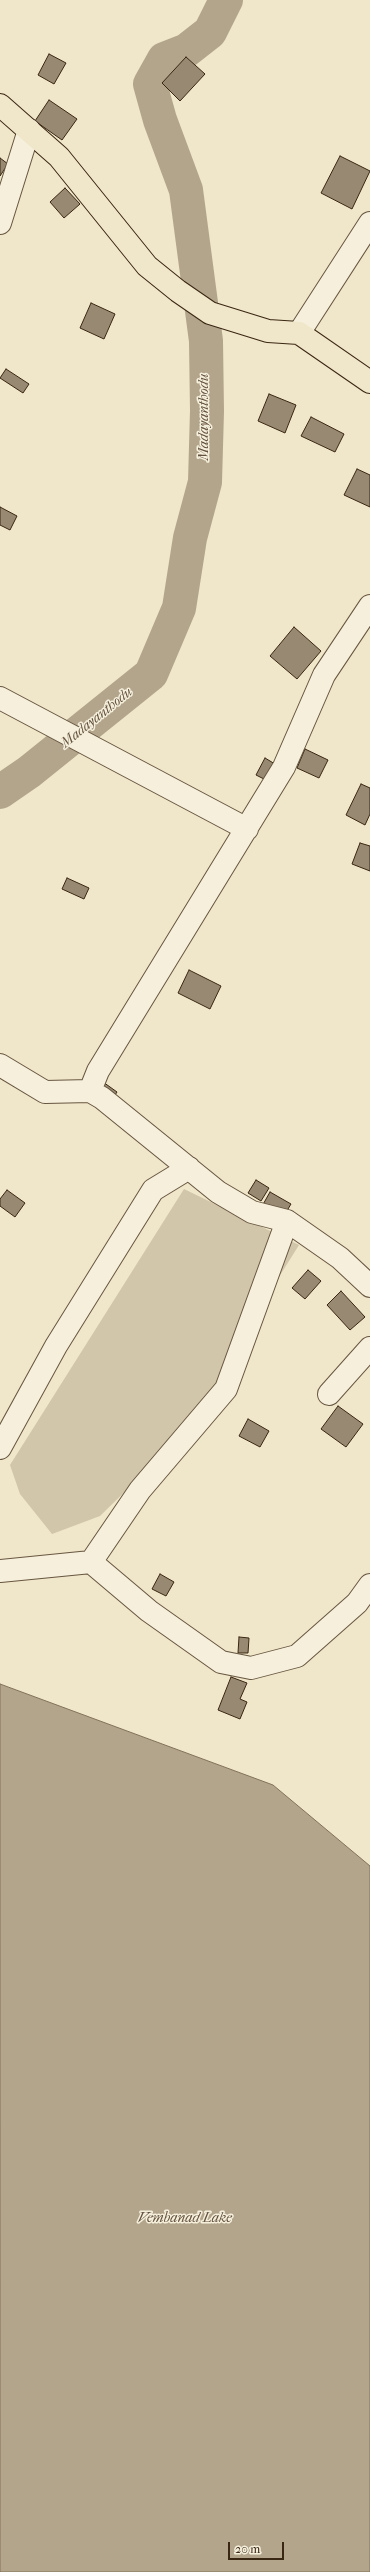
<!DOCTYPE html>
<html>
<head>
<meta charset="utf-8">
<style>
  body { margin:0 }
  #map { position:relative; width:370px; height:2572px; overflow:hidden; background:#f0e6c9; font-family:"IM FELL French Canon",serif }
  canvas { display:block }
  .scale { position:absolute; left:228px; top:2542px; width:56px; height:18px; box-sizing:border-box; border:2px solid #392613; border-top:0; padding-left:5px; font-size:12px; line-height:14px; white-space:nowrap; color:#392613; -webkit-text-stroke:3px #f5efdc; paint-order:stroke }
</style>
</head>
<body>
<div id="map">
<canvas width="370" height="2572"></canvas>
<div class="scale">20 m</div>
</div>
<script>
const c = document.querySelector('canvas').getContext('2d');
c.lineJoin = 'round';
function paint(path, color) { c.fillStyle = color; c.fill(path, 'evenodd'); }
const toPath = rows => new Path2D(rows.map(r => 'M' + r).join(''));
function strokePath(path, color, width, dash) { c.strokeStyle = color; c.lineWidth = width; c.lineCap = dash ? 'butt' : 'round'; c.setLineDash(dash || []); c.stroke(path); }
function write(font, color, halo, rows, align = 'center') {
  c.font = font + ' "IM FELL French Canon",serif'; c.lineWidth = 3; c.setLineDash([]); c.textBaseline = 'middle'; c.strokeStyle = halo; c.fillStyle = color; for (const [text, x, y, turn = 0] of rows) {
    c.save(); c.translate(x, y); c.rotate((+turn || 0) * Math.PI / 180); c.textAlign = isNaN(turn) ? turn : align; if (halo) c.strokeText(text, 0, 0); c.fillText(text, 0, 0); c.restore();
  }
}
const green = toPath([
  [184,1189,299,1245,247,1328,208,1410,100,1516,52,1534,20,1494,10,1465]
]);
const water = toPath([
  [0,1684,273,1785,370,1866,370,2572,0,2572,0,1684]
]);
const river = toPath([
  [0,792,29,772,151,674,179,608,190,538,205,482,207,411,206,341,186,190,160,120,150,84,164,59,187,50,210,32,226,0]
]);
const building = toPath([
  [49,54,66,63,54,84,38,75,49,54],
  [186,57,205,74,180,101,162,83,186,57],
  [49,100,77,119,62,140,35,121,49,100],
  [340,156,370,171,352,209,321,193,340,156],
  [0,158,8,164,0,176,0,158],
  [65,188,80,204,64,218,50,202,65,188],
  [91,303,115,314,104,339,80,328,91,303],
  [6,369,29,384,23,393,0,378,6,369],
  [269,394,296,405,285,433,258,421,269,394],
  [311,417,344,434,335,452,301,436,311,417],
  [357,469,370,475,370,507,344,495,357,469],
  [0,507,17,516,10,530,0,525,0,507],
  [294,627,321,651,297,679,270,656,294,627],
  [305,749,328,760,319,778,297,768,305,749],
  [265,758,280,767,272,783,256,775,265,758],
  [361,784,370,788,370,814,365,825,346,815,361,784],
  [360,843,370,846,370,871,352,864,360,843],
  [67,878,89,888,84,899,62,889,67,878],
  [189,970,221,986,210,1009,178,993,189,970],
  [103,1082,117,1092,111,1101,97,1092,103,1082],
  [256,1180,269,1188,261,1201,248,1193,256,1180],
  [7,1190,25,1203,15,1217,0,1206,0,1199,7,1190],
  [270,1192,291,1204,282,1219,261,1208,270,1192],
  [308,1270,321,1281,305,1299,292,1288,308,1270],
  [341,1291,365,1317,350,1330,327,1305,341,1291],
  [338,1406,363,1424,346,1447,321,1429,338,1406],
  [248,1419,269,1431,260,1447,239,1436,248,1419],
  [160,1574,174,1582,166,1596,152,1589,160,1574],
  [239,1637,249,1638,248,1653,238,1653,239,1637],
  [231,1677,247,1683,240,1699,247,1702,240,1719,218,1710,231,1677]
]);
const minor = toPath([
  [0,223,29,130],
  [299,333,370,223],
  [370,606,324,675,284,767,98,1071,90,1091,102,1098,218,1192,252,1212,287,1221,340,1258,370,1286],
  [0,698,247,829],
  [0,1065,45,1092,90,1091],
  [329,1394,370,1348],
  [0,1448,56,1346,153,1190,189,1168],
  [91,1562,140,1490,226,1389,287,1221],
  [0,1571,91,1562,149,1611,221,1662,251,1668,297,1656,357,1603,370,1585]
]);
const major = toPath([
  [0,105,59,157,147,266,178,291,210,313,268,331,299,333,370,382]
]);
const waterNames = [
  ["Madayanthodu",205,417,-90],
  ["Madayanthodu",97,718,-39],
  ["Vembanad Lake",185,2219]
];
paint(green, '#d1c5aa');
paint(water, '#b2a58b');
strokePath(water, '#82725b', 1);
strokePath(river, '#b2a58b', 34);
paint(building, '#988a72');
strokePath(building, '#392613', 1);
strokePath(minor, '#675640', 24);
strokePath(major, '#392613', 24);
strokePath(minor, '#f5efdc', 22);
strokePath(major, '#f0e6c9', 22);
write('italic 14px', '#63523d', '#f5efdc', waterNames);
</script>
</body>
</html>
